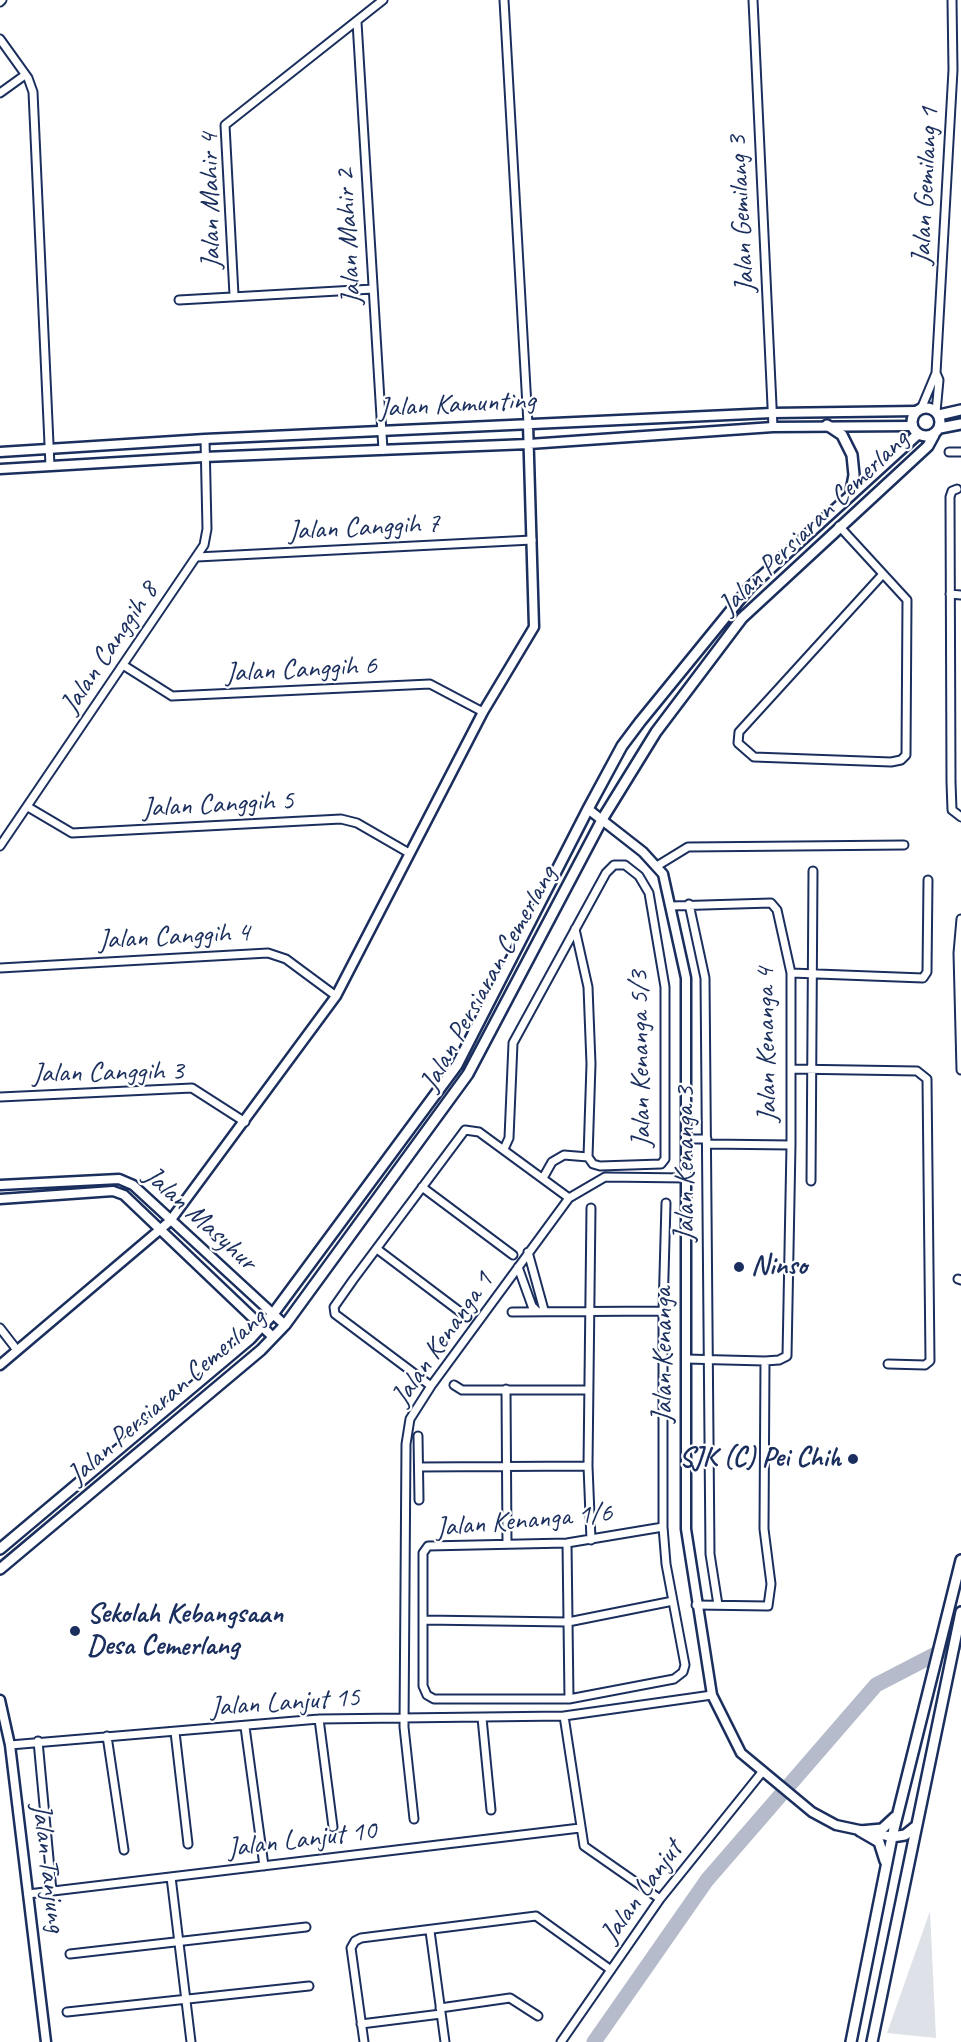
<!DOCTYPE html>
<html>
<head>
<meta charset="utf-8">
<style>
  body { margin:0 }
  canvas { display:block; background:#fff }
</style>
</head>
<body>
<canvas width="961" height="2042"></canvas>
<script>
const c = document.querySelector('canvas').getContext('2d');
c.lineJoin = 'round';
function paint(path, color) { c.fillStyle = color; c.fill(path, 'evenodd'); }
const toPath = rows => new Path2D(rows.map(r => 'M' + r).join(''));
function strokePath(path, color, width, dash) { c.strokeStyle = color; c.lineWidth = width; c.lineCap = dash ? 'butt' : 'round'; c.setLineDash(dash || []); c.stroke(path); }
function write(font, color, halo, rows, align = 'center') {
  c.font = font + ' Caveat,sans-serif'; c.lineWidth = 4.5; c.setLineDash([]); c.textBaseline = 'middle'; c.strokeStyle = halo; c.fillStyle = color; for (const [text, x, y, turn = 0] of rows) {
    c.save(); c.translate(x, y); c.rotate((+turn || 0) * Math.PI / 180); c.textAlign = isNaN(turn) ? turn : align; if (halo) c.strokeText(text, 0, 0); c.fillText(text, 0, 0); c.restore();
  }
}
const green = toPath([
  [930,1911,936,2038,887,2033]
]);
const river = toPath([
  [594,2042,707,1880,876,1685,961,1641]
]);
const minor = toPath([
  [504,0,528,424],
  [753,0,773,427],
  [0,2,2,0],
  [357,22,383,450],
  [0,39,28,78,33,92,50,466],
  [0,93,25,75],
  [234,295,225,125,383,0],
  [179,300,373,289],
  [921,409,936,373,953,70,952,0],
  [936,412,939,380,936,373],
  [949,452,961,452],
  [957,489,952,491,950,497,951,782,952,810,961,817],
  [839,526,907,600,906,755,901,760,891,762,754,757,738,743,739,732,883,574],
  [197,557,532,540],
  [950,594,961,595],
  [123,665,172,696,430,684,483,712],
  [28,807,72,833,341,819,357,823,409,853],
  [0,846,204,545,207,529,205,439],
  [657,866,688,847,904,845],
  [689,904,705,978,710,1554,718,1605],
  [671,906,771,903,777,910,791,973,791,1145,707,1144],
  [961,919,958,953,961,1070],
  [575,929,588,987,591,1064,588,1157],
  [0,968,268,953,286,959,336,996],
  [791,973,923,978,927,972,928,880],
  [791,1069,917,1071,927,1079,930,1361,925,1365,888,1364],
  [0,1097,192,1088,245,1122],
  [687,1139,707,1139],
  [504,1149,509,1138,513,1043,606,873,614,865,625,865,639,876,649,893,665,987,665,1159,661,1164,600,1166,593,1164,588,1157,564,1155,552,1162,543,1178],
  [811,1181,813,871],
  [422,1187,513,1255],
  [377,1249,467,1317],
  [528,1252,544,1310],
  [518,1267,532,1306,536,1310],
  [958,1279,961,1280],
  [512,1312,663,1311],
  [0,1328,17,1350],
  [686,1359,765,1361,779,1360,787,1356,791,1145],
  [454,1385,462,1390,588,1390],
  [431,1386,335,1314,334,1307,353,1280,465,1130,479,1132,569,1198],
  [506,1389,507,1543],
  [418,1436,419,1500],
  [419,1467,588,1466],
  [663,1527,567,1543,428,1546,423,1553,423,1686,427,1695,434,1699,569,1699,674,1679,683,1672,685,1665,666,1564,663,1527,663,1311,666,1203],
  [591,1540,588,1466,591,1208],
  [567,1543,569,1699],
  [696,1605,768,1606,771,1584,764,1529,765,1361],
  [423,1620,568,1622,673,1601],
  [564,1716,584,1846,660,1899],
  [482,1718,491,1810],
  [319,1719,333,1827],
  [245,1727,264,1866],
  [175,1732,188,1844],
  [107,1736,124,1850],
  [38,1741,52,1891],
  [10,1745,319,1719,564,1716,712,1695],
  [414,1819,404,1727,406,1444,410,1419,431,1386,569,1198,605,1177,687,1178],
  [171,1877,191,2042],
  [28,1894,580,1828],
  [430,1931,445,2042],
  [70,1954,306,1927],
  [440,2008,510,1998,538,2016],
  [67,2012,309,1986],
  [361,2024,441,2014],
  [364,2042,351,1948,355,1941,361,1938,536,1916,611,1970],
  [561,2042,660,1899,763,1771]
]);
const tertiary = toPath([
  [0,452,205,439,772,413,917,411],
  [0,469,204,457,529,444,773,427,912,426],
  [588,809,643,852,663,874,686,978,686,1529,712,1695,741,1753,812,1812,836,1825,892,1837],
  [0,1185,119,1179,133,1185,285,1325],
  [0,1199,113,1191,124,1195,273,1337],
  [0,1365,170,1221,336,996,483,712,534,627,528,424],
  [0,1700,10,1745,46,2042]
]);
const secondary = toPath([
  '912 422a14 14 0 1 1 28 0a14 14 0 1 1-28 0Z',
  [939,415,961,410],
  [827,425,842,435,852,455,854,475,850,496],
  [940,428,961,424],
  [0,1549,250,1339,273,1314,457,1065,588,809,622,746,640,722,750,587,918,434],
  [0,1569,261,1350,285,1325,468,1074,603,818,656,732,742,618,928,446,934,435],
  [860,1831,879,1842,885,1861],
  [860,1831,882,1829,895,1817],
  [892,1837,905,1835,915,1827],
  [851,2042,892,1837,961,1560],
  [872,2042,961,1612]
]);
const markers = [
  [739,1267,6,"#1b2f5e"],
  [853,1459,6,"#1b2f5e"],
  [75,1631,6,"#1b2f5e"]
];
const streetNames = [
  ["Jalan Gemilang 1",926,186,-87],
  ["Jalan Mahir 4",211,201,-91],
  ["Jalan Gemilang 3",742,214,-93],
  ["Jalan Mahir 2",349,237,-93],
  ["Jalan Kamunting",457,405,-3],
  ["Jalan Persiaran Cemerlang",814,523,-44],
  ["Jalan Canggih 7",364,528,-3],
  ["Jalan Canggih 8",110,648,-56],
  ["Jalan Canggih 6",301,670,-3],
  ["Jalan Canggih 5",218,805,-3],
  ["Jalan Canggih 4",174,937,-3],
  ["Jalan Persiaran Cemerlang",489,979,-61],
  ["Jalan Kenanga 4",767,1045,-91],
  ["Jalan Kenanga 5/3",641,1059,-91],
  ["Jalan Canggih 3",108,1073,-1],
  ["Jalan Kenanga 3",686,1164,-90],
  ["Jalan Masyhur",200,1219,42],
  ["Jalan Kenanga 1",443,1339,-55],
  ["Jalan Kenanga",664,1355,-90],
  ["Jalan Persiaran Cemerlang",167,1397,-41],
  ["Jalan Kenanga 1/6",524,1521,-5],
  ["Jalan Lanjut 15",285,1703,-4],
  ["Jalan Lanjut 10",302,1840,-7],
  ["Jalan Tanjung",48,1868,83],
  ["Jalan Lanjut",642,1892,-54]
];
const poiNames = [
  ["Ninso",751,1267],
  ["SJK (C) Pei Chih",841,1459,"right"],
  ["Sekolah Kebangsaan",87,1615],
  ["Desa Cemerlang",87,1647]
];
paint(green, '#dee1e7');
strokePath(river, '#b5bbca', 15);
strokePath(minor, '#1b2f5e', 11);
strokePath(tertiary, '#1b2f5e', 13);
strokePath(secondary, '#1b2f5e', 14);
strokePath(minor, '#fff', 7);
strokePath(tertiary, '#fff', 8);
strokePath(secondary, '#fff', 9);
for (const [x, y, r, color] of markers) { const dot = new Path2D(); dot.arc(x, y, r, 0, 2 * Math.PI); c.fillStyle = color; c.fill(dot); strokePath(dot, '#fff', 2); }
write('28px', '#1b2f5e', '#fff', streetNames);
write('bold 28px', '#1b2f5e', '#fff', poiNames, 'left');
</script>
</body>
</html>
